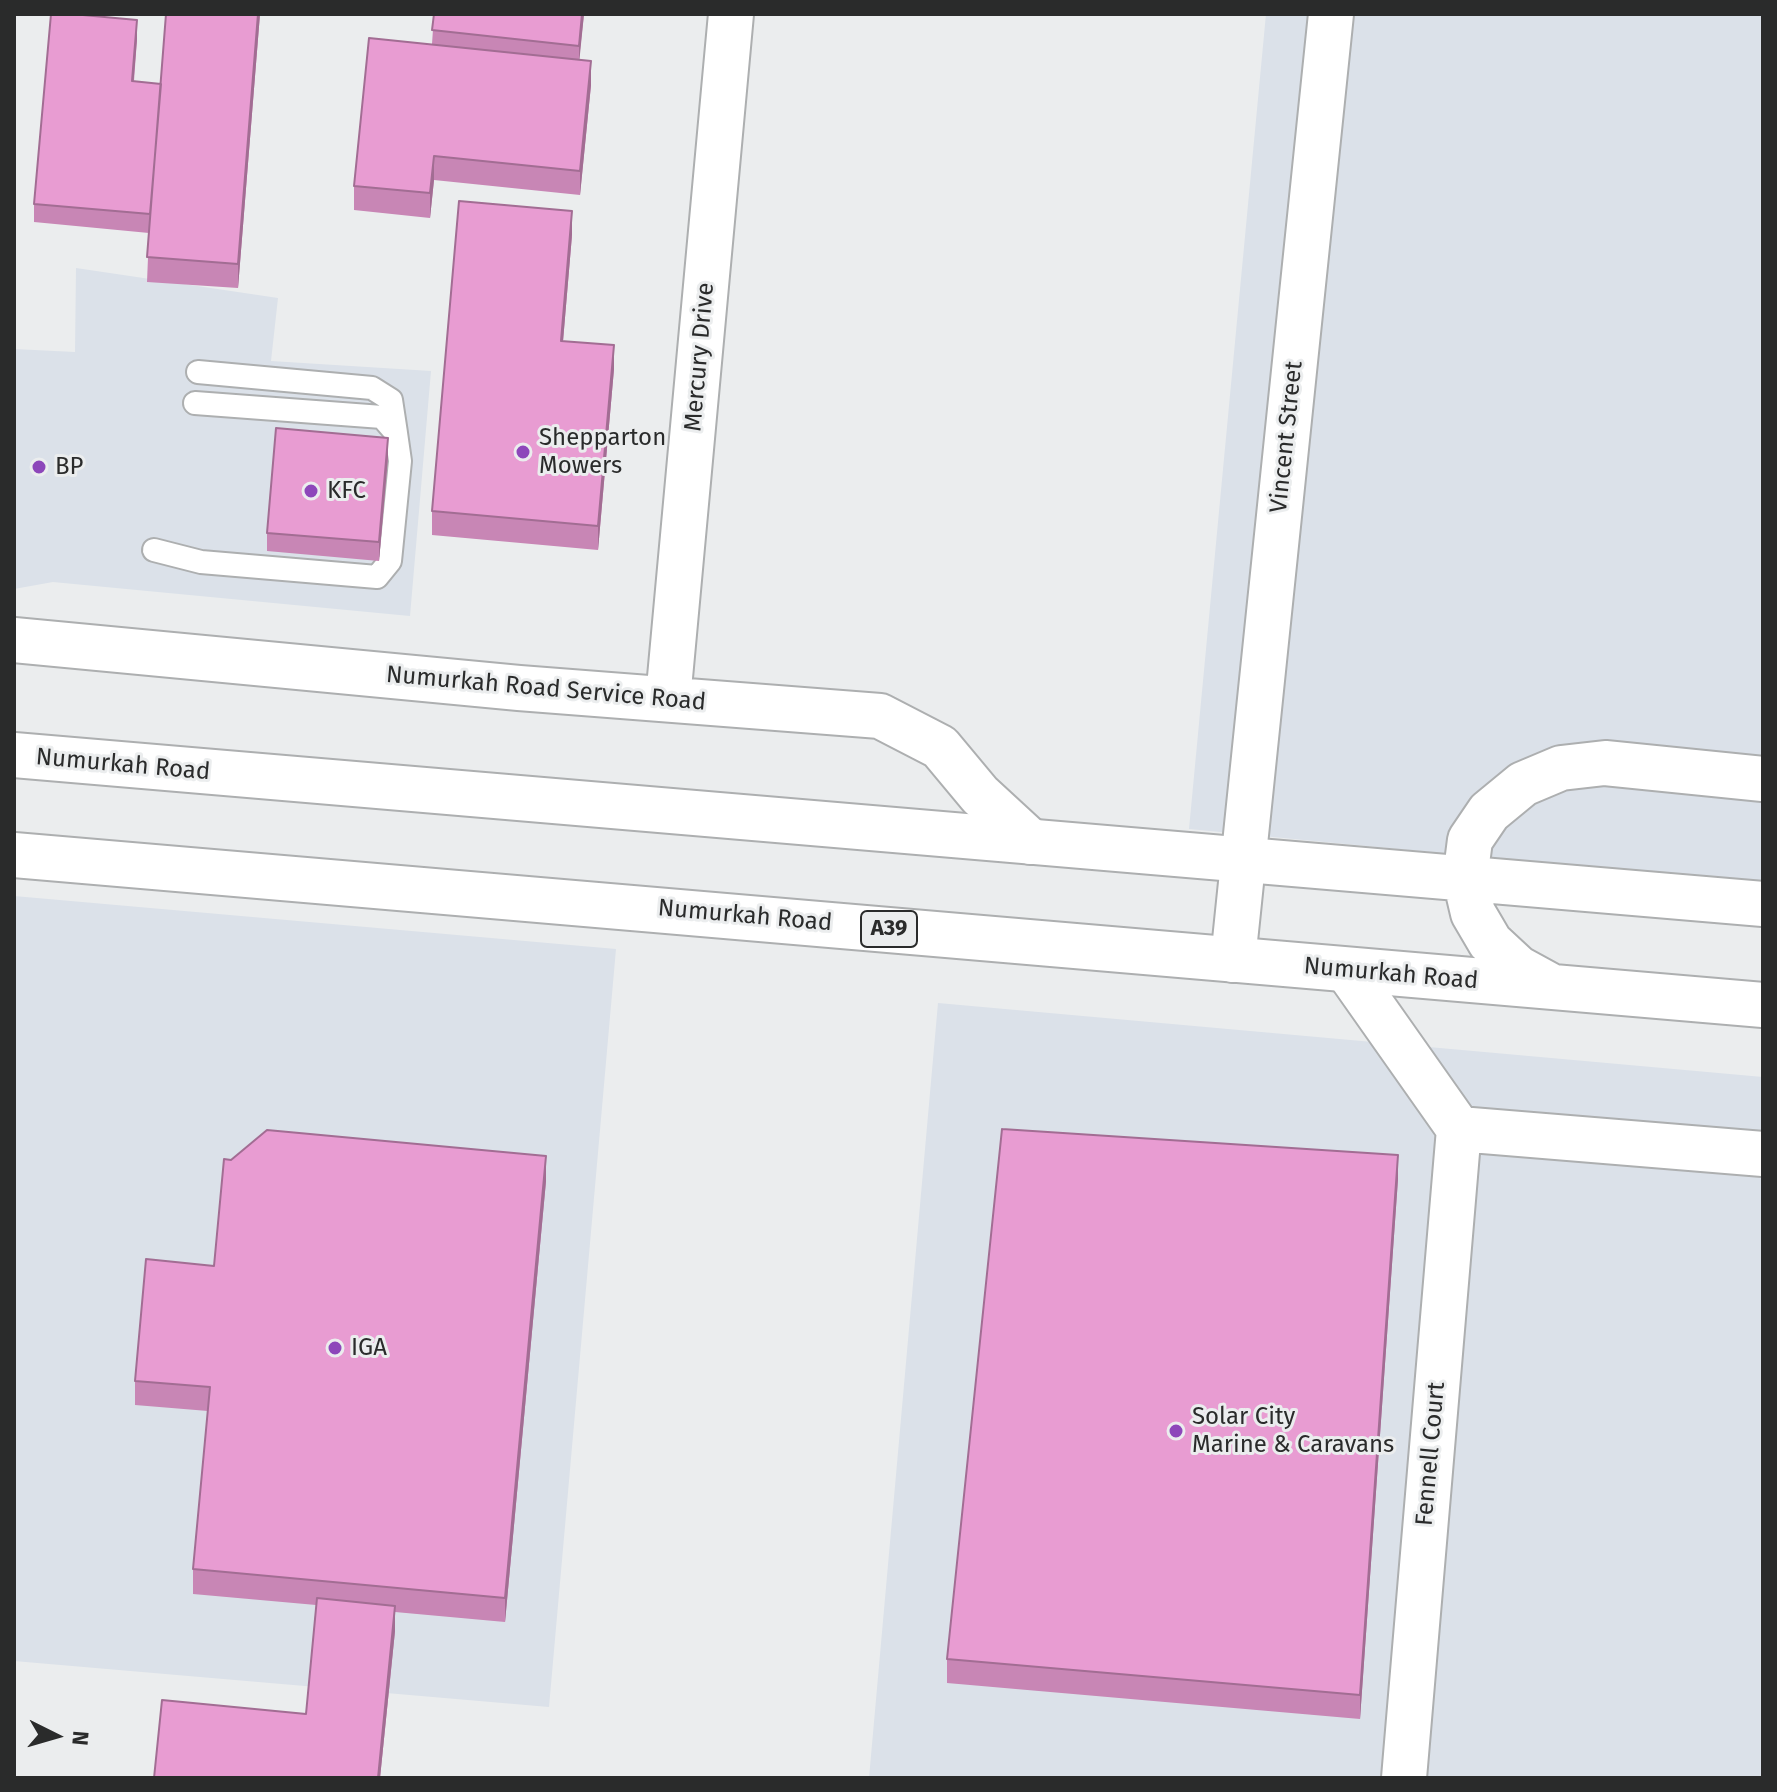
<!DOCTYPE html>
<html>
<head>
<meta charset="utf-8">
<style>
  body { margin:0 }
  #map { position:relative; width:1777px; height:1792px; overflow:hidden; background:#ebedee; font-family:"Fira Sans",sans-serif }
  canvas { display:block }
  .frame { position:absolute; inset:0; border:16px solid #2a2b2b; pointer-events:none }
  .north { position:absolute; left:16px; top:1696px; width:80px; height:80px; -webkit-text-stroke:6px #ebedee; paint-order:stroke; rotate:95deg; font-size:22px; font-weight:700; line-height:32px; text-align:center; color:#2a2b2b }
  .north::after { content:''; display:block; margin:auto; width:28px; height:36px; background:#2a2b2b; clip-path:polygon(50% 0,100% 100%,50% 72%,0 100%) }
</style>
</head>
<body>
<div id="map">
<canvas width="1777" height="1792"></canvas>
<div class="frame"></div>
<div class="north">N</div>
</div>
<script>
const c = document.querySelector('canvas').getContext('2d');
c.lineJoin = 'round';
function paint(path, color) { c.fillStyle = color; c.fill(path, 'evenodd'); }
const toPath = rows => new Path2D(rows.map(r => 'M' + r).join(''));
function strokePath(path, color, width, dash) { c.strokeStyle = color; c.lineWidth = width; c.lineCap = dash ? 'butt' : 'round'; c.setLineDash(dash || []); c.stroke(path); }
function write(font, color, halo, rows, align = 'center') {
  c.font = font + ' "Fira Sans",sans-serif'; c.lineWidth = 6; c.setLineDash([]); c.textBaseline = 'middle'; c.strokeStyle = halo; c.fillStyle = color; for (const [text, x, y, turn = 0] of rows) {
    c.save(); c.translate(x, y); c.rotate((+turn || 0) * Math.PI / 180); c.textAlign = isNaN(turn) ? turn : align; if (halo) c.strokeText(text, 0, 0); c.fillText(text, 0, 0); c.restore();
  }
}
const built = toPath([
  [1266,14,1763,14,1763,884,1189,829],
  [76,268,278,298,271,361,431,371,410,616,53,582,14,589,14,349,75,352],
  [14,896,616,949,549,1707,14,1661],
  [938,1003,1763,1077,1763,1778,869,1778]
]);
const lane = toPath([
  [198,372,372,388,391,400,396,433],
  [154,550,201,562,377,577,390,561,400,461,396,433,382,417,195,403]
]);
const street = toPath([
  [14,640,519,688,880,716,940,747,980,795,1031,842],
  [668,699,731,14],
  [1465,879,1470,840,1489,812,1523,784,1561,768,1605,763,1763,779],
  [1233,960,1331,14],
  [1347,970,1459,1129],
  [1459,1129,1763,1154],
  [1404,1778,1459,1129]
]);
const highway = toPath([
  [14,755,1763,904],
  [14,855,1763,1005],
  [1465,879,1473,913,1490,942,1518,968,1551,986]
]);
const wall = toPath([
  [260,14,238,288,147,282,149,233,34,222,34,204,137,39,134,81,161,84],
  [434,14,584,14,579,59,591,85,580,195,434,180,430,218,354,210,354,186,432,44],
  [572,235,563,341,614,369,598,550,432,535,432,511],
  [388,456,379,561,267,551,267,533],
  [1398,1179,1360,1719,947,1683,947,1659],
  [546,1181,505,1622,395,1612,395,1631,380,1778,154,1778,306,1714,316,1605,193,1594,193,1569,208,1411,135,1405,135,1381,214,1266]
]);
const shadedWall = toPath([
  [258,14,260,14,238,288,238,264],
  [582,14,584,14,579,64,579,46],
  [137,20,137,39,132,100,132,81],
  [591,61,591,85,580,195,580,171],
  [434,156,434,180,430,218,430,193],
  [572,211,572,235,561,365,561,341],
  [614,345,614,369,598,550,598,526],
  [388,438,388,456,379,561,379,542],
  [1398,1155,1398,1179,1360,1719,1360,1695],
  [546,1156,546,1181,505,1622,505,1598],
  [395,1606,395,1631,380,1778,378,1778]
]);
const building = toPath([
  [51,14,72,14,137,20,132,81,161,84,150,214,34,204,51,14],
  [166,14,258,14,238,264,147,257,166,14],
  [434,14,582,14,579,46,432,30,434,14],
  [369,38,591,61,580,171,434,156,430,193,354,186,369,38],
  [459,201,572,211,561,341,614,345,598,526,432,511,459,201],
  [276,428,388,438,379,542,267,533,276,428],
  [1002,1129,1398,1155,1360,1695,947,1659,1002,1129],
  [267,1130,546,1156,505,1598,193,1569,210,1387,135,1381,146,1259,214,1266,224,1159,231,1160,267,1130],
  [317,1598,395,1606,378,1778,154,1778,162,1700,306,1714,317,1598]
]);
const markers = [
  [523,452,8,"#8d47ba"],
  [39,467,8,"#8d47ba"],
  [311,491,8,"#8d47ba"],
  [335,1348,8,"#8d47ba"],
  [1176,1431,8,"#8d47ba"]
];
const shields = [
  [889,929,56]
];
const shieldNames = [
  ["A39",889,929]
];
const streetNames = [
  ["Mercury Drive",700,357,-85],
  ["Vincent Street",1287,437,-84],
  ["Numurkah Road Service Road",546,689,5],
  ["Numurkah Road",123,765,5],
  ["Numurkah Road",745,916,5],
  ["Numurkah Road",1391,974,5],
  ["Fennell Court",1431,1454,-85]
];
const poiNames = [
  ["Shepparton",539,438],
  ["Mowers",539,466],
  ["BP",55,467],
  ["KFC",327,491],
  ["IGA",351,1348],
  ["Solar City",1192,1417],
  ["Marine & Caravans",1192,1445]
];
paint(built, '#dbe1e9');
strokePath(lane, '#adafb0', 26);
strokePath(street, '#adafb0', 48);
strokePath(highway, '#adafb0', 48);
strokePath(lane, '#fff', 22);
strokePath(street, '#fff', 44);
strokePath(highway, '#fff', 44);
paint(wall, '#c886b5');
paint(shadedWall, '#a26d93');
paint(building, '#e89cd2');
strokePath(building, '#a26d93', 2);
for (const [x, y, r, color] of markers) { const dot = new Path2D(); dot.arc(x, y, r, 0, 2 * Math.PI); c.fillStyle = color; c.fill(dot); strokePath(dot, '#ebedee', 3); }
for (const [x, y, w] of shields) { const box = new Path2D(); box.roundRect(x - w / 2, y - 18, w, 36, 6); c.fillStyle = '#ebedee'; c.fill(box); strokePath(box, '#2a2b2b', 2); }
write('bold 22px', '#2a2b2b', null, shieldNames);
write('24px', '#2a2b2b', '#ebedee', streetNames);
write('24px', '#2a2b2b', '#ebedee', poiNames, 'left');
</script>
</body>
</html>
